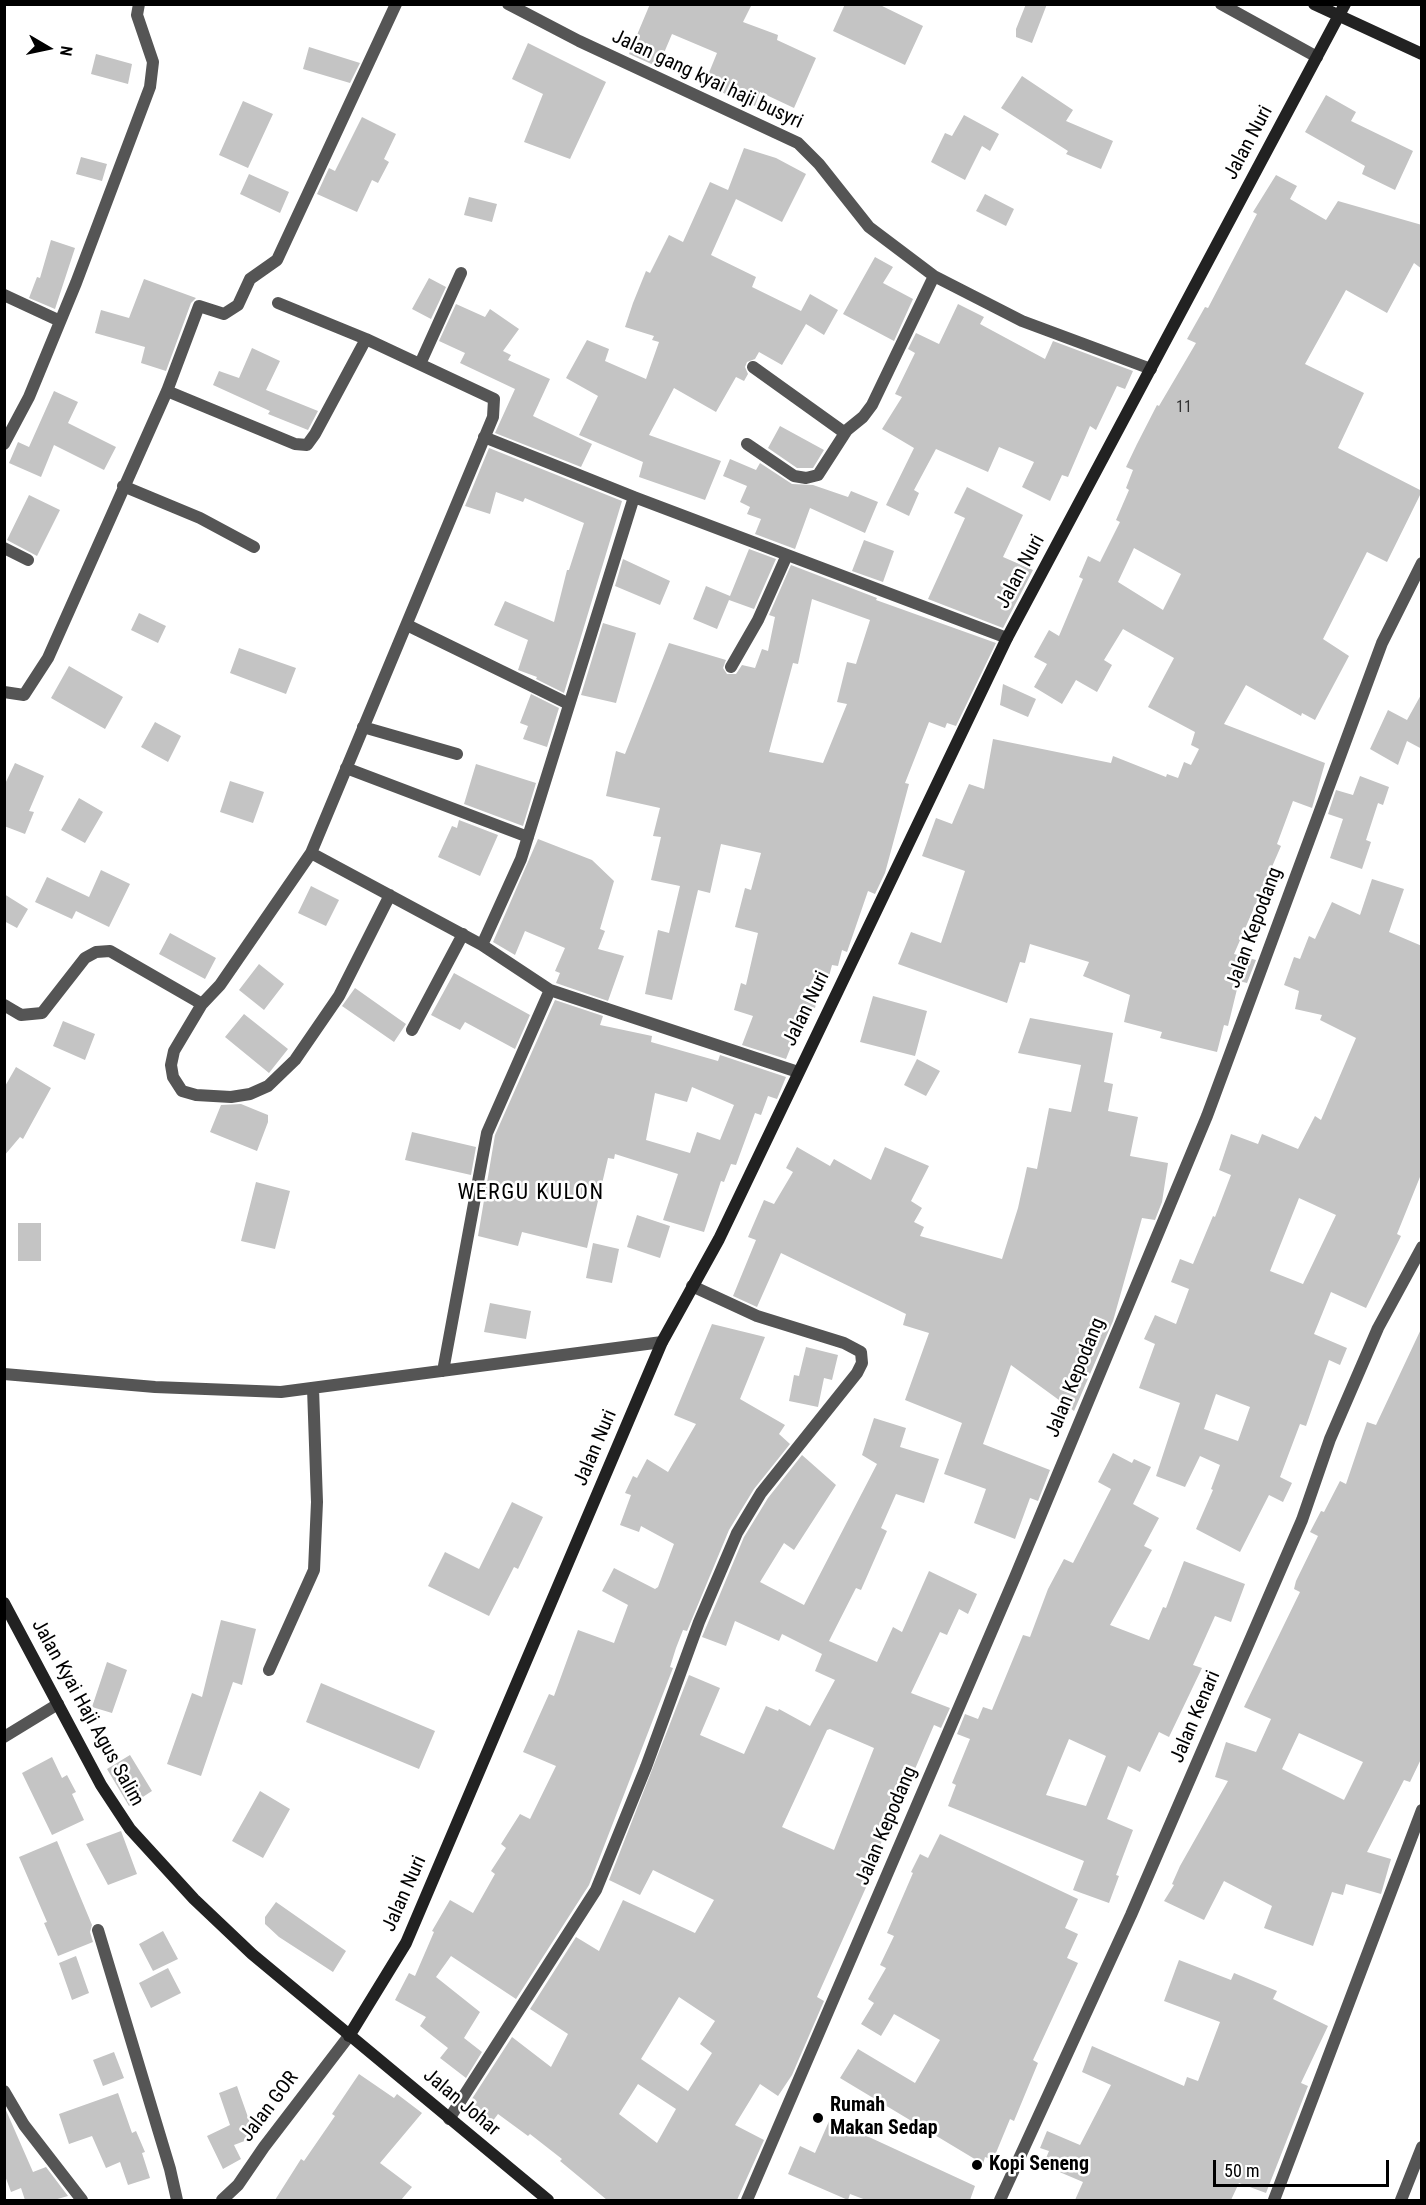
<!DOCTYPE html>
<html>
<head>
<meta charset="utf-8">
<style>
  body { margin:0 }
  #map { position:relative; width:1426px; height:2205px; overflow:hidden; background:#fff; font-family:"Roboto Condensed",sans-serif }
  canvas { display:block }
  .frame { position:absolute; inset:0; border:6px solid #000; pointer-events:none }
  .north { position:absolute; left:18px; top:18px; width:60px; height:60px; -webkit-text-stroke:4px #fff; paint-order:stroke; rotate:99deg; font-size:16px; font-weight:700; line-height:24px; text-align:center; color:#000 }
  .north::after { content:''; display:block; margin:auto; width:21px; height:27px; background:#000; clip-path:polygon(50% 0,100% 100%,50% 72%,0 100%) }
  .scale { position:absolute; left:1213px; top:2160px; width:176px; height:27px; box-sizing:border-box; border:3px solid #000; border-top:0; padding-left:8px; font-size:18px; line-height:21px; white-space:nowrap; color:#000; -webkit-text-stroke:4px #fff; paint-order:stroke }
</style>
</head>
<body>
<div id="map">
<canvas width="1426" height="2205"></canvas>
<div class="frame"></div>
<div class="north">N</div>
<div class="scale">50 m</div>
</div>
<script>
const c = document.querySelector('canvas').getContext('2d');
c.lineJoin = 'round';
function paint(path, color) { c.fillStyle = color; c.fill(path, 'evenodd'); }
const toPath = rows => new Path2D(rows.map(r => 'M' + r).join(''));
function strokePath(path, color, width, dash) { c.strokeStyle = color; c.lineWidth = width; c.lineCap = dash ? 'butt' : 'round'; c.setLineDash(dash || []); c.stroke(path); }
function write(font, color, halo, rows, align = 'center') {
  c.font = font + ' "Roboto Condensed",sans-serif'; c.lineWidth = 5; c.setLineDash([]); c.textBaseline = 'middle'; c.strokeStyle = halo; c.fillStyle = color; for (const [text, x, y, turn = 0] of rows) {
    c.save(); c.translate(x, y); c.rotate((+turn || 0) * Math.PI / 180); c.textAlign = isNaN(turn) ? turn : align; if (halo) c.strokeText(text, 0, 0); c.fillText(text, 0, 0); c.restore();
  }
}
const building = toPath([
  [650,4,752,4,743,22,778,35,777,40,816,58,794,108,760,92,755,106,704,85,717,53,672,34,658,67,629,54],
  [845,4,878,4,923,26,905,65,833,31],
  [1026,4,1047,4,1032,43,1016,37,1016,29],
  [528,43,606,82,570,159,524,142,543,94,512,79],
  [309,47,360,63,350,83,303,69],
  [96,54,132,64,128,84,91,74],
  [1022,76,1073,110,1066,121,1113,141,1101,169,1066,154,1068,151,1001,108],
  [1326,95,1356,112,1351,121,1413,151,1395,190,1362,174,1365,166,1305,132],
  [243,101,273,114,248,168,219,155],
  [964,115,999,134,990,151,982,146,965,180,931,162,945,133,952,136],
  [362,117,396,134,384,159,389,162,378,183,372,180,357,212,317,194,329,168,335,171],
  [744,148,776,158,806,174,782,222,736,199,711,255,756,277,752,287,801,311,810,294,838,310,824,335,806,324,782,365,759,352,755,359,747,362,745,367,748,374,744,381,736,377,716,412,674,388,649,435,721,461,705,500,639,477,643,462,579,435,598,396,566,378,587,340,609,349,605,361,646,379,659,342,652,340,654,336,625,327,633,303,646,271,650,273,669,235,683,242,710,182,728,190],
  [81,157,107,164,102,181,76,174],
  [249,174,289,192,280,213,240,194],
  [1276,175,1297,186,1290,199,1326,220,1338,201,1422,225,1422,269,1414,263,1387,313,1346,290,1305,364,1364,393,1338,448,1422,491,1387,562,1367,552,1323,639,1349,656,1315,720,1302,713,1301,716,1246,685,1224,724,1325,763,1312,808,1293,801,1277,844,1281,846,1234,954,1256,960,1247,983,1239,981,1228,1026,1224,1025,1217,1052,1160,1038,1162,1032,1124,1022,1130,995,1083,976,1089,962,1030,944,1025,963,1020,962,1007,1003,898,964,911,932,941,943,965,871,922,856,936,818,952,824,969,784,984,789,993,739,1111,763,1113,756,1166,777,1167,774,1178,778,1184,762,1191,765,1199,749,1191,745,1195,732,1148,707,1174,658,1123,629,1104,660,1112,665,1097,692,1076,680,1062,704,1034,687,1047,664,1034,657,1049,630,1059,636,1083,579,1079,577,1088,556,1100,562,1120,522,1116,520,1129,490,1126,488,1133,470,1126,467,1137,444,1157,405,1159,406,1196,343,1187,339,1205,307,1208,308,1257,214,1253,212],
  [1134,548,1181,574,1163,610,1118,582],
  [985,194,1014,209,1006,226,976,211],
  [469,197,497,204,492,222,464,215],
  [51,240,75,248,55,309,29,298,37,277,40,278],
  [875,257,893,267,883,283,913,299,894,341,843,314],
  [429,278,446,287,431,319,412,309],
  [144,279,196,298,191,303,166,371,141,363,145,347,95,333,101,310,129,318],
  [456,304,485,317,490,309,519,329,503,351,511,355,508,360,550,379,533,416,592,444,581,467,495,433,515,389,460,363,465,353,439,341],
  [958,304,984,317,980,324,1045,359,1053,341,1133,371,1125,389,1117,386,1096,430,1090,426,1068,477,1062,475,1050,501,1022,487,1034,462,999,447,988,472,936,449,914,490,919,493,909,516,886,505,914,448,882,429,902,397,895,394,915,353,908,349,916,333,939,344],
  [252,348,280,361,266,390,318,411,308,430,268,414,270,411,213,385,219,371,239,378],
  [54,391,78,402,68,423,116,447,104,470,54,445,41,477,9,463,18,442,29,447],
  [780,426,824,450,813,468,797,468,768,448],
  [489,448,622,501,564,693,536,679,537,677,518,670,528,640,494,625,505,601,554,622,567,570,569,570,584,523,525,498,523,502,496,492,490,514,465,506],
  [730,459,756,470,760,463,792,484,813,485,848,497,851,491,878,502,865,533,810,508,795,549,755,534,761,519,747,514,750,507,740,502,747,486,723,476],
  [967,487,1023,515,1003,557,1033,570,1003,628,928,599,965,518,954,513],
  [29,495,60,510,37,556,7,540],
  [864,540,894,551,883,582,852,571],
  [749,549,776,559,754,609,729,600,717,629,693,619,706,586,730,596],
  [623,559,670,581,660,605,615,586],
  [791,565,877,598,876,600,996,643,956,726,947,723,945,728,929,722,905,783,909,784,885,873,875,894,868,891,847,952,842,950,838,966,832,965,827,984,822,982,815,1008,807,1006,786,1059,742,1045,753,1016,734,1010,741,983,746,985,758,933,735,927,745,888,751,890,761,853,721,844,710,893,698,890,672,1000,645,994,658,930,669,933,680,886,651,880,661,837,653,836,660,808,606,796,616,751,625,754,669,643,726,660,723,668,727,674,736,674,742,665,755,668,762,649,768,651,775,617,769,615],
  [812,599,870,620,856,664,847,662,837,702,847,704,823,763,769,752,793,663,798,664],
  [139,613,166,626,158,643,131,630],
  [603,623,636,633,616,703,581,695],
  [239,648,296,668,286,694,230,673],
  [69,666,123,697,105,729,51,698],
  [1003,684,1036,699,1028,717,1000,705],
  [1422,693,1422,749,1407,741,1398,765,1370,749,1388,710,1407,720],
  [531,694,559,708,547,747,523,739,528,726,520,723],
  [155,722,181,736,168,762,141,747],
  [15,763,44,776,29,811,34,812,25,834,4,826,4,786],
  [476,764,536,783,523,826,464,804],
  [1360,776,1389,787,1383,805,1378,803,1366,840,1371,842,1362,869,1330,858,1343,819,1328,814,1336,790,1353,795],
  [230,781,264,792,253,823,220,812],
  [79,798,103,812,85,843,61,830],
  [459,820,498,835,480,876,438,857,452,826,457,828],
  [538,839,592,860,614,881,600,929,605,931,598,949,624,956,608,1001,556,983,560,973,555,971,565,948,525,931,515,955,493,942],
  [101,870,130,884,109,927,76,911,72,919,35,902,47,877,89,897],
  [1372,879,1404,889,1389,932,1422,946,1422,1172,1397,1234,1401,1236,1366,1308,1331,1292,1314,1334,1347,1348,1340,1365,1329,1360,1306,1426,1300,1424,1280,1477,1292,1483,1283,1502,1269,1495,1240,1552,1196,1529,1213,1490,1211,1489,1220,1465,1200,1456,1185,1487,1156,1476,1180,1403,1139,1388,1155,1344,1144,1339,1155,1315,1176,1324,1189,1289,1171,1282,1180,1259,1193,1264,1213,1216,1215,1217,1231,1175,1219,1170,1231,1134,1258,1144,1262,1134,1298,1149,1315,1116,1321,1120,1356,1038,1320,1020,1322,1015,1295,1009,1299,991,1284,985,1294,957,1300,959,1309,936,1315,939,1332,902,1360,915],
  [1299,1198,1336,1215,1303,1284,1270,1271],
  [1216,1394,1250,1407,1238,1441,1204,1429],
  [311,886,339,900,326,926,298,913],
  [4,894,28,909,17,928,4,921],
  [170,933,216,958,205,979,159,954],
  [259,964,284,984,264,1010,239,990],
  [454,973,530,1015,515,1049,465,1022,460,1030,431,1015],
  [355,988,406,1024,394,1042,342,1006],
  [873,996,927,1011,915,1056,860,1042],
  [555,1000,603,1016,600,1025,652,1036,651,1042,718,1061,720,1055,786,1077,777,1099,768,1096,761,1115,755,1113,736,1165,731,1164,724,1182,721,1181,704,1232,663,1220,678,1174,615,1154,614,1159,608,1158,587,1248,522,1232,518,1246,478,1236,495,1135],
  [692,1087,734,1105,720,1140,697,1132,690,1153,646,1140,655,1093,687,1102],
  [244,1014,288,1049,269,1073,225,1037],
  [1030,1018,1113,1033,1104,1082,1113,1084,1108,1111,1138,1117,1130,1156,1168,1163,1162,1202,1155,1220,1142,1218,1113,1321,1074,1411,1011,1365,983,1444,1050,1470,1038,1501,1030,1498,1015,1539,974,1523,986,1489,944,1474,962,1423,905,1400,929,1333,903,1325,906,1314,781,1253,757,1307,733,1296,756,1240,748,1237,764,1200,774,1204,793,1172,786,1168,797,1147,830,1166,834,1159,871,1180,885,1147,929,1166,911,1201,922,1208,914,1222,924,1227,920,1236,1002,1259,1018,1208,1027,1167,1037,1169,1049,1108,1071,1112,1081,1065,1018,1053],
  [63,1021,95,1034,85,1060,53,1046],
  [917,1059,940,1071,926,1096,904,1085],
  [16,1067,51,1088,23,1139,20,1137,4,1156,4,1088],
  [241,1104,268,1115,268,1122,257,1151,210,1132,221,1105],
  [412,1132,476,1147,471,1175,405,1160],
  [256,1182,290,1191,275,1249,241,1241],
  [637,1215,670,1226,660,1258,627,1247],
  [18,1223,41,1223,41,1261,18,1261],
  [593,1243,619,1249,612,1283,586,1278],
  [490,1303,531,1311,526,1339,484,1332],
  [712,1324,765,1337,740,1399,785,1425,779,1434,790,1444,754,1489,729,1530,687,1631,683,1630,676,1648,670,1667,673,1668,589,1885,516,1999,451,1956,436,1977,480,2012,464,2038,482,2052,466,2078,440,2058,448,2048,420,2026,426,2017,395,2000,409,1973,415,1976,434,1932,432,1931,450,1900,473,1913,495,1874,491,1871,506,1848,501,1844,520,1814,530,1819,556,1766,523,1752,549,1694,554,1696,578,1630,614,1643,628,1605,602,1591,614,1568,655,1589,658,1587,674,1544,641,1526,639,1532,620,1525,631,1495,625,1493,633,1476,637,1478,647,1459,668,1472,696,1424,674,1415],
  [1422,1327,1422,1757,1410,1782,1404,1780,1367,1852,1391,1859,1381,1894,1346,1884,1343,1895,1332,1892,1313,1946,1264,1928,1272,1906,1224,1881,1204,1920,1164,1901,1174,1885,1172,1884,1180,1866,1228,1781,1215,1777,1226,1742,1256,1752,1271,1719,1244,1707,1300,1592,1294,1589,1296,1581,1318,1536,1310,1532,1321,1511,1324,1512,1340,1481,1346,1484,1367,1422,1376,1425],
  [1299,1733,1363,1762,1344,1800,1282,1769],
  [806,1347,838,1355,832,1380,824,1378,818,1407,789,1401,794,1375,799,1376],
  [874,1418,906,1428,900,1447,939,1459,924,1503,896,1494,881,1528,887,1531,861,1590,856,1588,829,1641,877,1662,893,1627,902,1632,929,1571,977,1594,968,1614,959,1609,947,1635,940,1632,911,1693,950,1708,941,1728,934,1725,899,1806,895,1804,874,1863,876,1865,817,1997,824,2001,792,2075,778,2096,760,2084,735,2125,764,2140,737,2200,607,2200,560,2161,562,2159,530,2134,528,2136,498,2114,489,2126,466,2108,512,2037,551,2067,568,2034,530,2009,576,1937,599,1951,623,1900,695,1933,714,1900,653,1870,640,1895,609,1880,689,1675,720,1688,700,1735,744,1754,766,1706,778,1711,779,1709,810,1726,835,1680,815,1671,822,1654,782,1634,779,1641,735,1621,726,1646,702,1637,744,1537,768,1498,802,1455,836,1485,794,1550,784,1543,760,1582,804,1605,877,1464,862,1455],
  [830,1729,874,1748,834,1850,782,1827,827,1730],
  [679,1997,715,2021,700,2044,712,2053,688,2091,641,2059],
  [638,2084,676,2109,657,2143,619,2114],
  [1113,1453,1132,1463,1134,1459,1151,1467,1133,1504,1159,1518,1144,1546,1152,1550,1110,1625,1149,1640,1163,1607,1166,1608,1184,1561,1245,1584,1231,1622,1215,1616,1193,1665,1202,1668,1169,1737,1159,1732,1140,1772,1128,1766,1107,1819,1133,1830,1116,1875,1119,1876,1109,1903,1073,1890,1084,1861,948,1806,956,1785,952,1783,970,1739,957,1734,965,1714,978,1719,983,1707,992,1710,1023,1635,1030,1637,1048,1589,1064,1559,1073,1563,1111,1489,1098,1482],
  [1069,1739,1106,1756,1086,1806,1046,1795],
  [512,1502,543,1517,518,1569,514,1567,489,1616,428,1586,445,1552,479,1569],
  [221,1620,256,1629,242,1685,233,1682,201,1776,167,1764,192,1693,202,1697],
  [107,1662,127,1670,112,1713,92,1707],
  [321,1683,435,1731,419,1769,306,1722],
  [130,1755,152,1791,129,1806,107,1769],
  [52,1757,62,1778,67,1775,76,1792,72,1794,84,1820,52,1835,22,1773],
  [260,1791,290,1809,263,1858,232,1841],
  [121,1831,137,1874,108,1885,86,1844],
  [940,1834,1078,1899,1065,1928,1078,1934,1067,1958,1078,1963,1033,2060,1038,2063,1014,2121,1010,2119,993,2160,985,2157,983,2164,840,2078,858,2049,915,2083,940,2040,894,2014,881,2036,861,2024,874,2003,868,1999,886,1968,880,1965,894,1936,887,1933,913,1873,911,1872,920,1854,928,1858],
  [57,1841,92,1925,90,1932,93,1942,58,1956,44,1923,47,1922,19,1857],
  [276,1902,346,1951,333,1972,279,1937,265,1924,265,1917],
  [163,1931,178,1959,153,1971,139,1944],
  [76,1956,89,1993,72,2000,59,1963],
  [1179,1960,1231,1980,1234,1973,1277,1991,1273,1999,1328,2026,1301,2083,1308,2086,1266,2193,1239,2183,1231,2200,1075,2200,1083,2182,1043,2165,1049,2151,1040,2148,1047,2131,1080,2145,1111,2085,1082,2072,1092,2046,1184,2086,1187,2077,1198,2081,1220,2022,1164,2001],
  [168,1968,181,1993,151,2008,139,1983],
  [114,2052,124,2078,103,2086,93,2060],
  [359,2074,394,2098,397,2094,422,2113,380,2163,412,2187,401,2200,275,2200,301,2159,304,2161,335,2116,332,2114],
  [237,2086,255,2137,234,2145,241,2159,223,2169,207,2136,230,2125,219,2093],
  [118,2093,132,2133,136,2131,145,2152,142,2153,150,2178,128,2185,120,2162,106,2168,92,2136,69,2144,59,2114],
  [5,2108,33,2172,46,2167,68,2196,54,2200,25,2200,21,2188,11,2192,4,2173],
  [830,2119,975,2186,970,2200,866,2200,850,2194,848,2200,788,2174,800,2146,815,2153]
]);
const lane = toPath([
  [1221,4,1317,57]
]);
const street = toPath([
  [508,4,579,41,798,143,819,164,869,227,934,276,1022,321,1151,369],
  [4,295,60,321],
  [420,364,461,273],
  [753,367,845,433],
  [167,391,295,444,307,445,315,434,366,339],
  [484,437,634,497],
  [4,444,29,397,76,283,150,87,153,62,137,15,139,4],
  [747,444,794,476,806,478,818,475,847,430,863,417,872,405,934,276],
  [123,486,200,518,254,547],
  [4,548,28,560],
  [407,625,569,704],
  [731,667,758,620,787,555],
  [4,692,24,695,48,658,167,391,199,306,224,314,238,305,250,279,277,260,396,4],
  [363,727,457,754],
  [346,768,528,837],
  [311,853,482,945,550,990,798,1072],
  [482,945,521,859,634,497,1007,638],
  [202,1004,174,1051,171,1065,173,1077,182,1091,196,1095,231,1097,250,1094,268,1086,295,1060,339,996,390,895],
  [4,1005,21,1015,42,1013,85,958,96,952,110,951,202,1004,220,985,311,853,493,417,494,399,366,339,278,303],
  [412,1030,463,934],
  [443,1371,487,1133,550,990],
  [4,1374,155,1387,281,1392,662,1342],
  [269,1670,314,1570,317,1502,313,1388],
  [4,1737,58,1704],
  [98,1930,170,2169,177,2200],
  [4,2091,24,2125,82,2200],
  [449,2119,596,1890,646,1767,699,1622,737,1533,761,1493,857,1373,862,1363,861,1352,844,1343,757,1316,692,1286],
  [222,2200,238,2185,264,2147,349,2036],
  [747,2200,1015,1577,1207,1116,1382,643,1422,563],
  [1000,2200,1131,1915,1302,1520,1330,1439,1378,1328,1422,1247],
  [1274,2200,1422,1810],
  [1401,2200,1422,2147]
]);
const secondary = toPath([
  [1314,4,1422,54],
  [4,1603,101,1785,130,1829,194,1899,252,1954,548,2200],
  [349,2036,406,1943,662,1342,719,1239,1007,638,1345,4]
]);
const markers = [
  [818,2118,6,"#000"],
  [977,2165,6,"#000"]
];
const numberNames = [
  ["11",1184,408]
];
const streetNames = [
  ["Jalan gang kyai haji busyri",707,80,25],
  ["Jalan Nuri",1249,143,-62],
  ["Jalan Nuri",1021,572,-62],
  ["Jalan Kepodang",1255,928,-70],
  ["Jalan Nuri",807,1009,-64],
  ["Jalan Kepodang",1076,1378,-68],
  ["Jalan Nuri",596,1448,-67],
  ["Jalan Kyai Haji Agus Salim",87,1713,61],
  ["Jalan Kenari",1196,1717,-67],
  ["Jalan Kepodang",887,1826,-67],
  ["Jalan Nuri",405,1894,-66],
  ["Jalan Johar",461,2103,40],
  ["Jalan GOR",270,2107,-53]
];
const poiNames = [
  ["Rumah",830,2106],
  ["Makan Sedap",830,2129],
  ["Kopi Seneng",989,2165]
];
const quarterNames = [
  ["WERGU KULON",531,1193]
];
paint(building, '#c4c4c4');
strokePath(lane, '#555', 12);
strokePath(street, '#555', 12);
strokePath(secondary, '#222', 12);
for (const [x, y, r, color] of markers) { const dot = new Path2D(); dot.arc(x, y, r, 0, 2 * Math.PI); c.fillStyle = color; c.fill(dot); strokePath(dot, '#fff', 2); }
write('16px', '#313131', null, numberNames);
write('20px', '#000', '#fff', streetNames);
write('bold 20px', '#000', '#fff', poiNames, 'left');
c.letterSpacing = '1.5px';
write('22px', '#000', '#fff', quarterNames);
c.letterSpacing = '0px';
</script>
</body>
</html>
